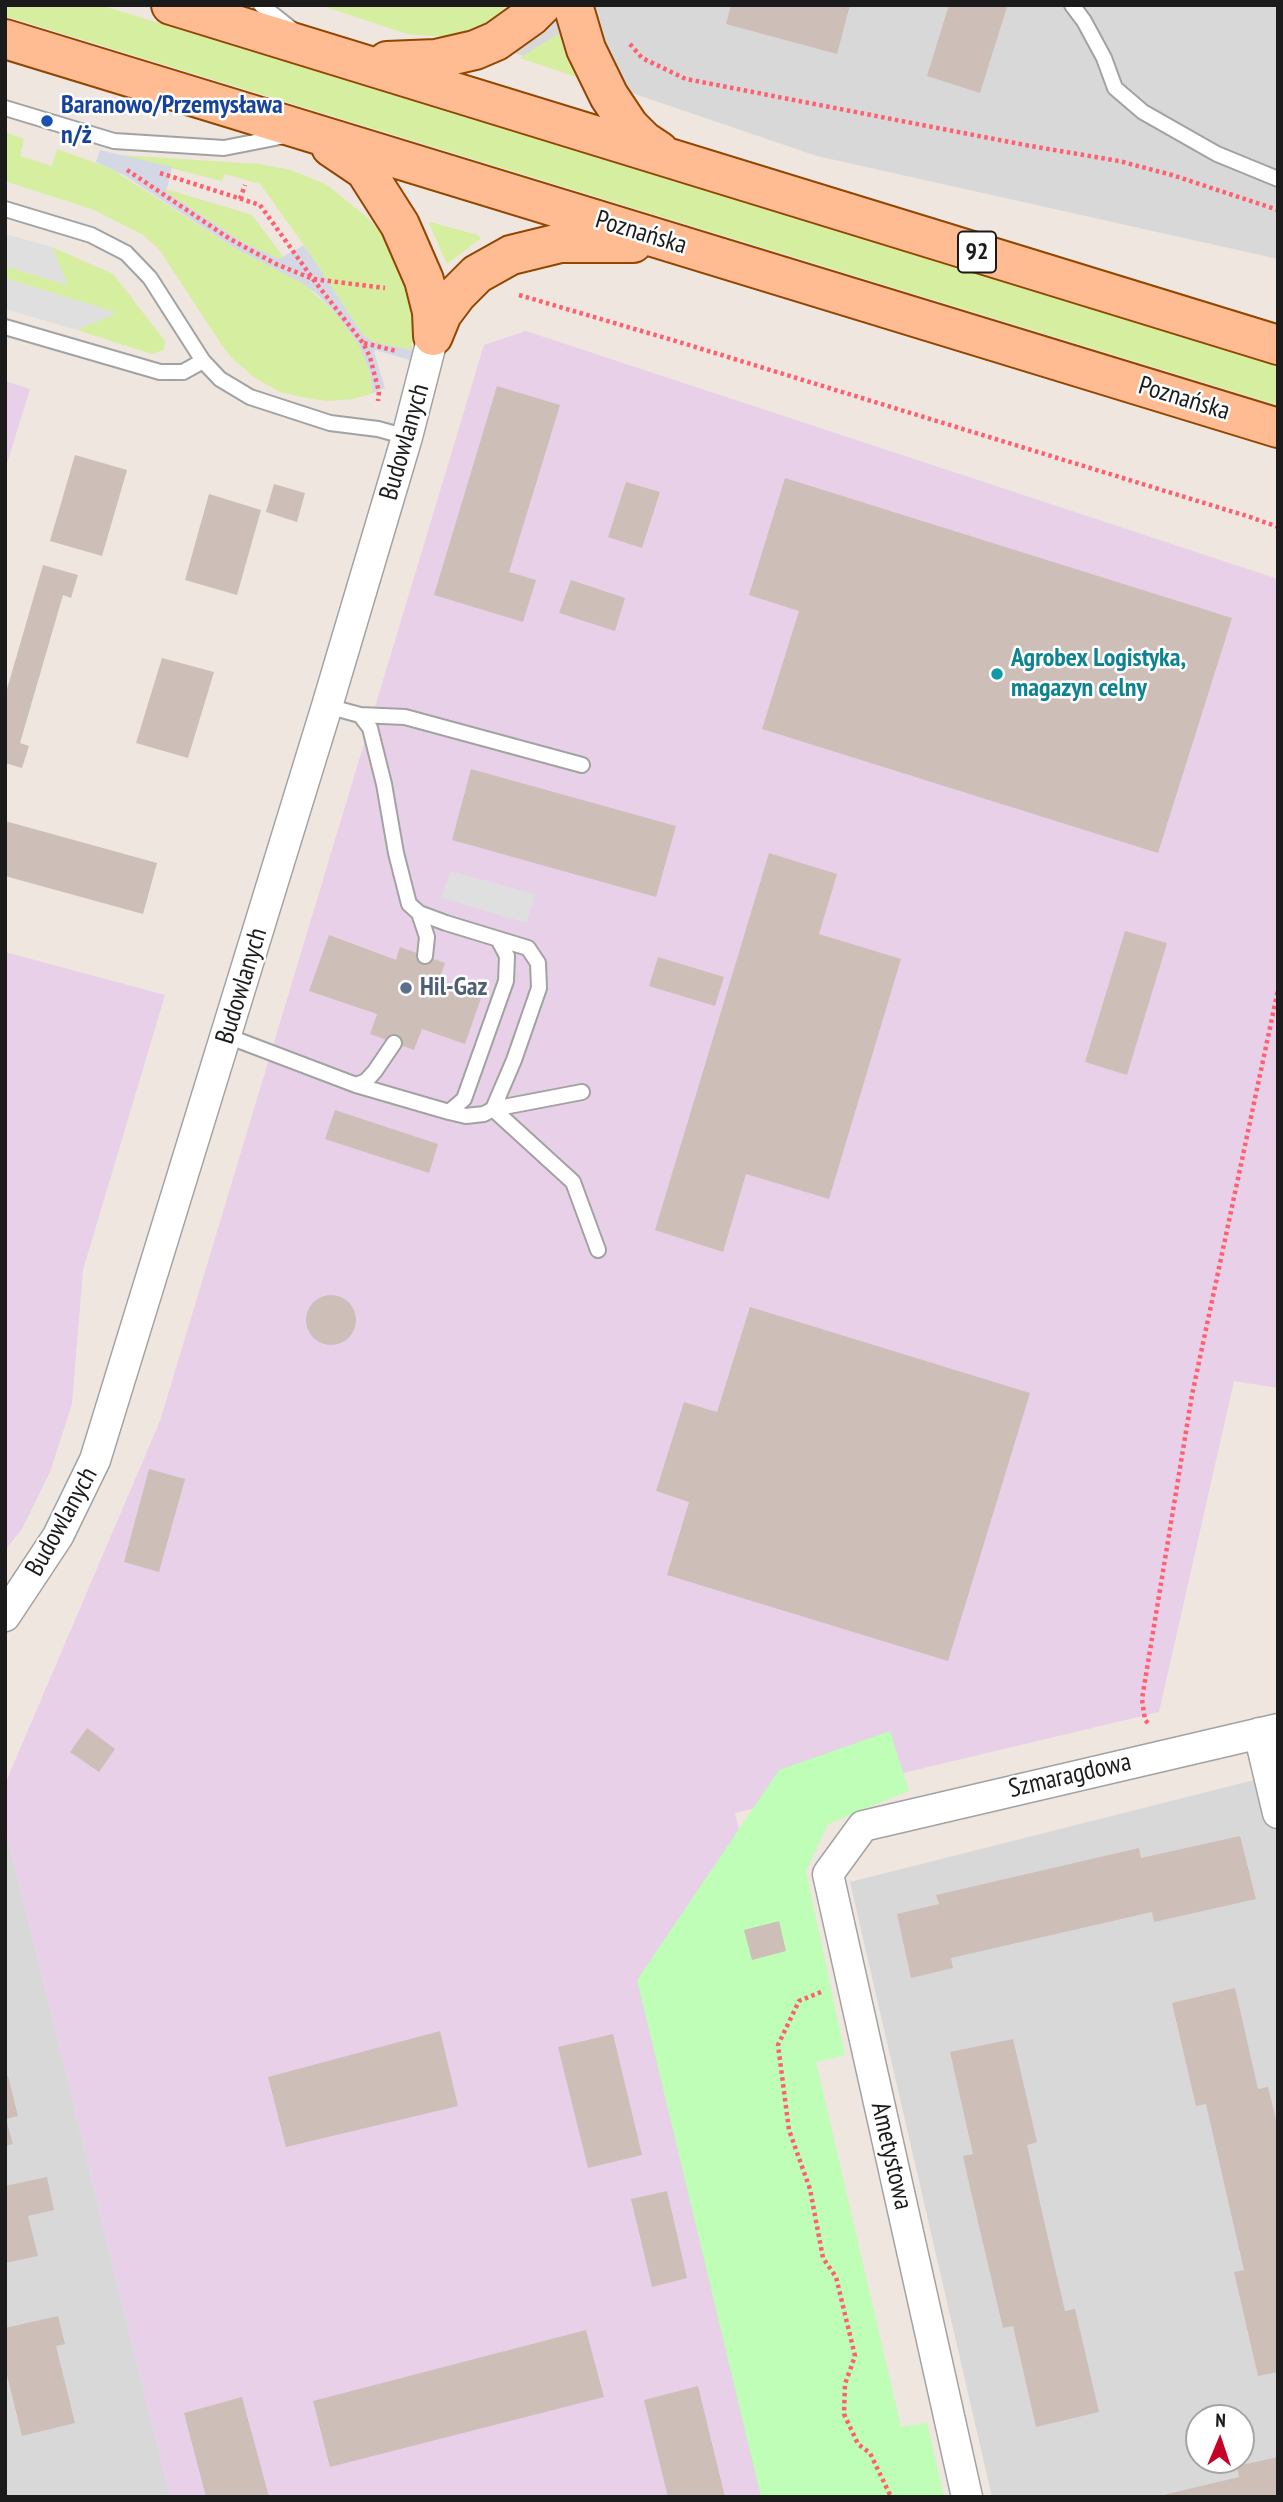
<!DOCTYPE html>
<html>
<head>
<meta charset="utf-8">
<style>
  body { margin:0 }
  #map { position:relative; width:1283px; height:2502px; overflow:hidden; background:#eee6df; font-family:"PT Sans Narrow",sans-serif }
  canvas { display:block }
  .frame { position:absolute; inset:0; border:7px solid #1b1b1b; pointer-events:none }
  .north { position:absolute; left:1185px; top:2404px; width:70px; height:70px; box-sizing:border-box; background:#fff; border:2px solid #a4a4a4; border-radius:50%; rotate:2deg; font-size:19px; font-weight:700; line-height:28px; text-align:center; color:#1b1b1b }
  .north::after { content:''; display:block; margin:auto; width:24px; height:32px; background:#c60026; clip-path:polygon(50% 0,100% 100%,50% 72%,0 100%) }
</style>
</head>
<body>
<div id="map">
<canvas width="1283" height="2502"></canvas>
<div class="frame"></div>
<div class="north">N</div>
</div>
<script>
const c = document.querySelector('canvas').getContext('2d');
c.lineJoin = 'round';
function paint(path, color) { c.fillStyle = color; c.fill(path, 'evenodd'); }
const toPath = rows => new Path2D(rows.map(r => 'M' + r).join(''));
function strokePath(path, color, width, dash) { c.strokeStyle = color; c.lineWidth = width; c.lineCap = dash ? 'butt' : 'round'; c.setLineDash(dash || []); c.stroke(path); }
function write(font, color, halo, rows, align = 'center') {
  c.font = font + ' "PT Sans Narrow",sans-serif'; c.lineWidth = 5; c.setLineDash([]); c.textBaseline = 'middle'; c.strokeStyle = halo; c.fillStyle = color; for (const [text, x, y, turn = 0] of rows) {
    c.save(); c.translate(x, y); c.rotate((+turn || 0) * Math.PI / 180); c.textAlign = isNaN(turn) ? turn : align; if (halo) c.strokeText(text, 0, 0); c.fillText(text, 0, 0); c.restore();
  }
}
const residential = toPath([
  [373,5,1278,5,1278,259,817,156],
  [1278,1774,1278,2497,992,2497,850,1882],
  [1199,2418,1241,2418,1241,2460,1199,2460],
  [5,1827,170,2497,5,2497]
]);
const industrial = toPath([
  [526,331,1278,579,1278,1388,1234,1381,1159,1712,735,1813,895,2497,170,2497,5,1827,5,1784,160,1421,484,345],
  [5,381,30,389,5,470],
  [5,952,165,995,83,1270,72,1404,50,1472,22,1529,5,1550]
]);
const grass = toPath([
  [5,5,100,5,1186,338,1278,366,1278,405,5,16],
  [320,5,516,5,500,19,469,33,451,37,407,34],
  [558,34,577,72,576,77,520,58],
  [5,132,24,139,20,156,52,166,57,149,110,168,233,247,303,283,337,315,358,343,370,372,373,393,353,399,328,401,307,398,280,392,254,377,234,360,223,347,159,249,143,235,94,210,5,181],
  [119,155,259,164,291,170,327,185,368,218,386,239,407,285,412,309,412,350,373,342,363,335,304,245,260,184,225,174,222,181],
  [166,189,252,215,284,258,279,259,242,242,166,192],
  [430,222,478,235,481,238,447,264,429,224],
  [52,247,113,274,165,341,164,350,152,354,77,330,116,313,5,278,5,266,67,285]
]);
const park = toPath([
  [890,1731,909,1791,828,1824,806,1871,845,2055,816,2062,901,2427,927,2423,944,2497,761,2497,637,1980,779,1770]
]);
const parking = toPath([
  [5,234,52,247,68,285,5,266],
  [5,278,92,305,117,313,77,330,5,309],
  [450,871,535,894,527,923,441,898]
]);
const plaza = toPath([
  [100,150,172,167,166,192,242,242,279,259,304,245,363,335,373,342,412,350,410,360,375,350,374,352,385,388,373,393,370,372,358,343,337,315,317,294,302,283,233,247,124,175,96,162]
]);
const building = toPath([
  [731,5,850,5,837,54,726,24],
  [949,5,1000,5,1007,7,980,93,927,76],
  [497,386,560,405,509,572,536,580,523,622,434,595],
  [75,455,127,470,102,556,50,541],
  [785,478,1232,618,1158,853,762,729,799,611,749,595],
  [626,482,660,492,642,548,608,537],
  [274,484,305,493,297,522,266,512],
  [209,494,261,510,237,595,185,580],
  [43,565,78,575,71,598,63,595,20,743,29,746,22,768,5,763,5,696],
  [571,580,625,598,615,631,559,613],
  [162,658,214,672,188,758,136,743],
  [471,769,676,826,656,897,452,840],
  [5,821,157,863,143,914,5,876],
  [769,853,837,874,819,934,901,959,829,1199,746,1174,723,1252,655,1230],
  [1125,931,1167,943,1127,1075,1085,1062],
  [329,935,396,960,400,947,445,963,438,983,481,998,465,1044,422,1029,414,1050,370,1034,377,1014,309,991],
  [658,957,724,977,715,1006,649,986],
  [335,1110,438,1144,429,1173,325,1139],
  '306 1320a25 25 0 1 1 50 0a25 25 0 1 1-50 0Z',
  [750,1307,1030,1393,948,1661,667,1575,689,1502,656,1491,684,1402,717,1412],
  [149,1469,185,1479,159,1572,124,1562],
  [87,1728,115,1749,99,1772,70,1752],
  [1240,1836,1256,1899,1154,1922,1152,1912,951,1958,953,1968,911,1978,897,1914,939,1904,936,1895,1139,1848,1141,1858],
  [779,1921,786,1951,752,1960,744,1930],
  [1235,1988,1258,2089,1268,2087,1278,2128,1278,2372,1258,2376,1234,2272,1244,2270,1229,2205,1206,2104,1196,2106,1172,2003],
  [440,2031,458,2106,286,2147,268,2077],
  [613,2034,642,2155,588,2168,558,2047],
  [1013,2039,1037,2142,1027,2145,1042,2212,1065,2311,1075,2309,1099,2412,1036,2427,1013,2326,1003,2328,971,2192,963,2156,973,2154,950,2052],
  [5,2076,8,2076,18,2116,6,2119,13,2144,5,2146],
  [47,2177,54,2210,28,2216,38,2256,5,2263,5,2186],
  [667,2191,687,2278,652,2287,631,2199],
  [58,2316,65,2344,56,2346,75,2423,22,2436,5,2367,5,2328],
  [586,2330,604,2397,330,2467,313,2401],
  [698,2386,725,2497,668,2497,644,2400],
  [242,2397,269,2497,206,2497,184,2413],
  [1278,2457,1278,2497,1155,2497,1239,2477,1237,2466]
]);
const path = toPath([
  [630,44,642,58,686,79,1025,145,1119,161,1172,175,1278,210],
  [127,170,230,239,276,264,313,279,385,288],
  [160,173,260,205,313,279,363,343,370,357,379,392,378,401],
  [240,199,245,185],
  [519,295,679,342,1250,517,1278,527],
  [364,343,396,351],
  [1148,1723,1145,1720,1142,1699,1192,1395,1278,990],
  [821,1992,799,2001,778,2045,789,2130,810,2189,823,2258,836,2277,855,2356,845,2384,844,2414,858,2444,870,2453,891,2497]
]);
const service = toPath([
  [261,5,293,30],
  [1072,5,1084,21,1104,58,1115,88,1143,112,1217,154,1278,179],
  [5,108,114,141,224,148,285,136],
  [5,209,91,235,126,253,150,278,203,361,220,379,250,397,330,423,378,429,407,437],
  [5,327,160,372,183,372,203,361],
  [360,715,405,717,582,765],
  [419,913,427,937,425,956],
  [227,1036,356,1085,449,1112,466,1116,484,1114,493,1109,514,1060,539,988,538,963,528,948,446,923,419,913,409,904,396,853,384,784,370,728,360,715,327,706],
  [356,1085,366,1081,375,1071,394,1043],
  [493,1109,573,1182,598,1250],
  [493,1109,582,1092],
  [449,1112,464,1099,506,981,507,956,498,939]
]);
const minor = toPath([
  [5,1616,58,1536,95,1460,327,706,407,437,433,336],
  [1259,1733,1278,1813],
  [967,2497,828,1874,863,1826,1278,1729]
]);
const primary = toPath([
  [171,5,1278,345],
  [573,5,586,49,609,96,629,126,644,141,659,151],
  [5,39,1278,428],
  [387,61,436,59,475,50,496,41,531,16,542,5],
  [331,147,365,170,400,225,424,280,432,312,433,336],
  [433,336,442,314,457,294,477,274,511,255,560,243,633,243]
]);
const markers = [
  [47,121,7,"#1a4fb4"],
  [997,674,7,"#0f9aa8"],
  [406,988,7,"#5c6f8a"]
];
const shields = [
  [977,252,38]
];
const shieldNames = [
  ["92",977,252]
];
const transitNames = [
  ["Baranowo/Przemysława",61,106],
  ["n/ż",61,136]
];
const streetNames = [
  ["Poznańska",641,233,17],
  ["Poznańska",1184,399,17],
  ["Budowlanych",405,442,-74],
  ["Budowlanych",242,986,-73],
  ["Budowlanych",62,1522,-61],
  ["Szmaragdowa",1070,1776,-13],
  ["Ametystowa",891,2156,77]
];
const cultureNames = [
  ["Agrobex Logistyka,",1011,659],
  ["magazyn celny",1011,689]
];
const serviceNames = [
  ["Hil-Gaz",420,988]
];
paint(residential, '#d9d8d8');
paint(industrial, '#e8d0e8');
paint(grass, '#d5ee9f');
paint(park, '#befeb6');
paint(parking, '#dfdfdf');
paint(plaza, '#d4d7e4');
paint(building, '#cebeb8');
strokePath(service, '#a2a2a2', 18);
strokePath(minor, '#a2a2a2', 33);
strokePath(primary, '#924600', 42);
strokePath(path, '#ff5f6e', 4.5, [3.5, 3.5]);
strokePath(service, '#fff', 14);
strokePath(minor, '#fff', 30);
strokePath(primary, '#ffbc93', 38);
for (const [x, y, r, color] of markers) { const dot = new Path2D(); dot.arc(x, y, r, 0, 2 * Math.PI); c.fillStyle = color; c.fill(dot); strokePath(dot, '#fff', 2.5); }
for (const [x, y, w] of shields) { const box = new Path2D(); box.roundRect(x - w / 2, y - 20.5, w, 41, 5); c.fillStyle = '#fff'; c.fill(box); strokePath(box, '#1b1b1b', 2); }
write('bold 24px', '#1b1b1b', null, shieldNames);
write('bold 26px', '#164399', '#fff', transitNames, 'left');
write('26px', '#1b1b1b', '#fff', streetNames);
write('bold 26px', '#0d838f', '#fff', cultureNames, 'left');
write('bold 26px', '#4e5e75', '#fff', serviceNames, 'left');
</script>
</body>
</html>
